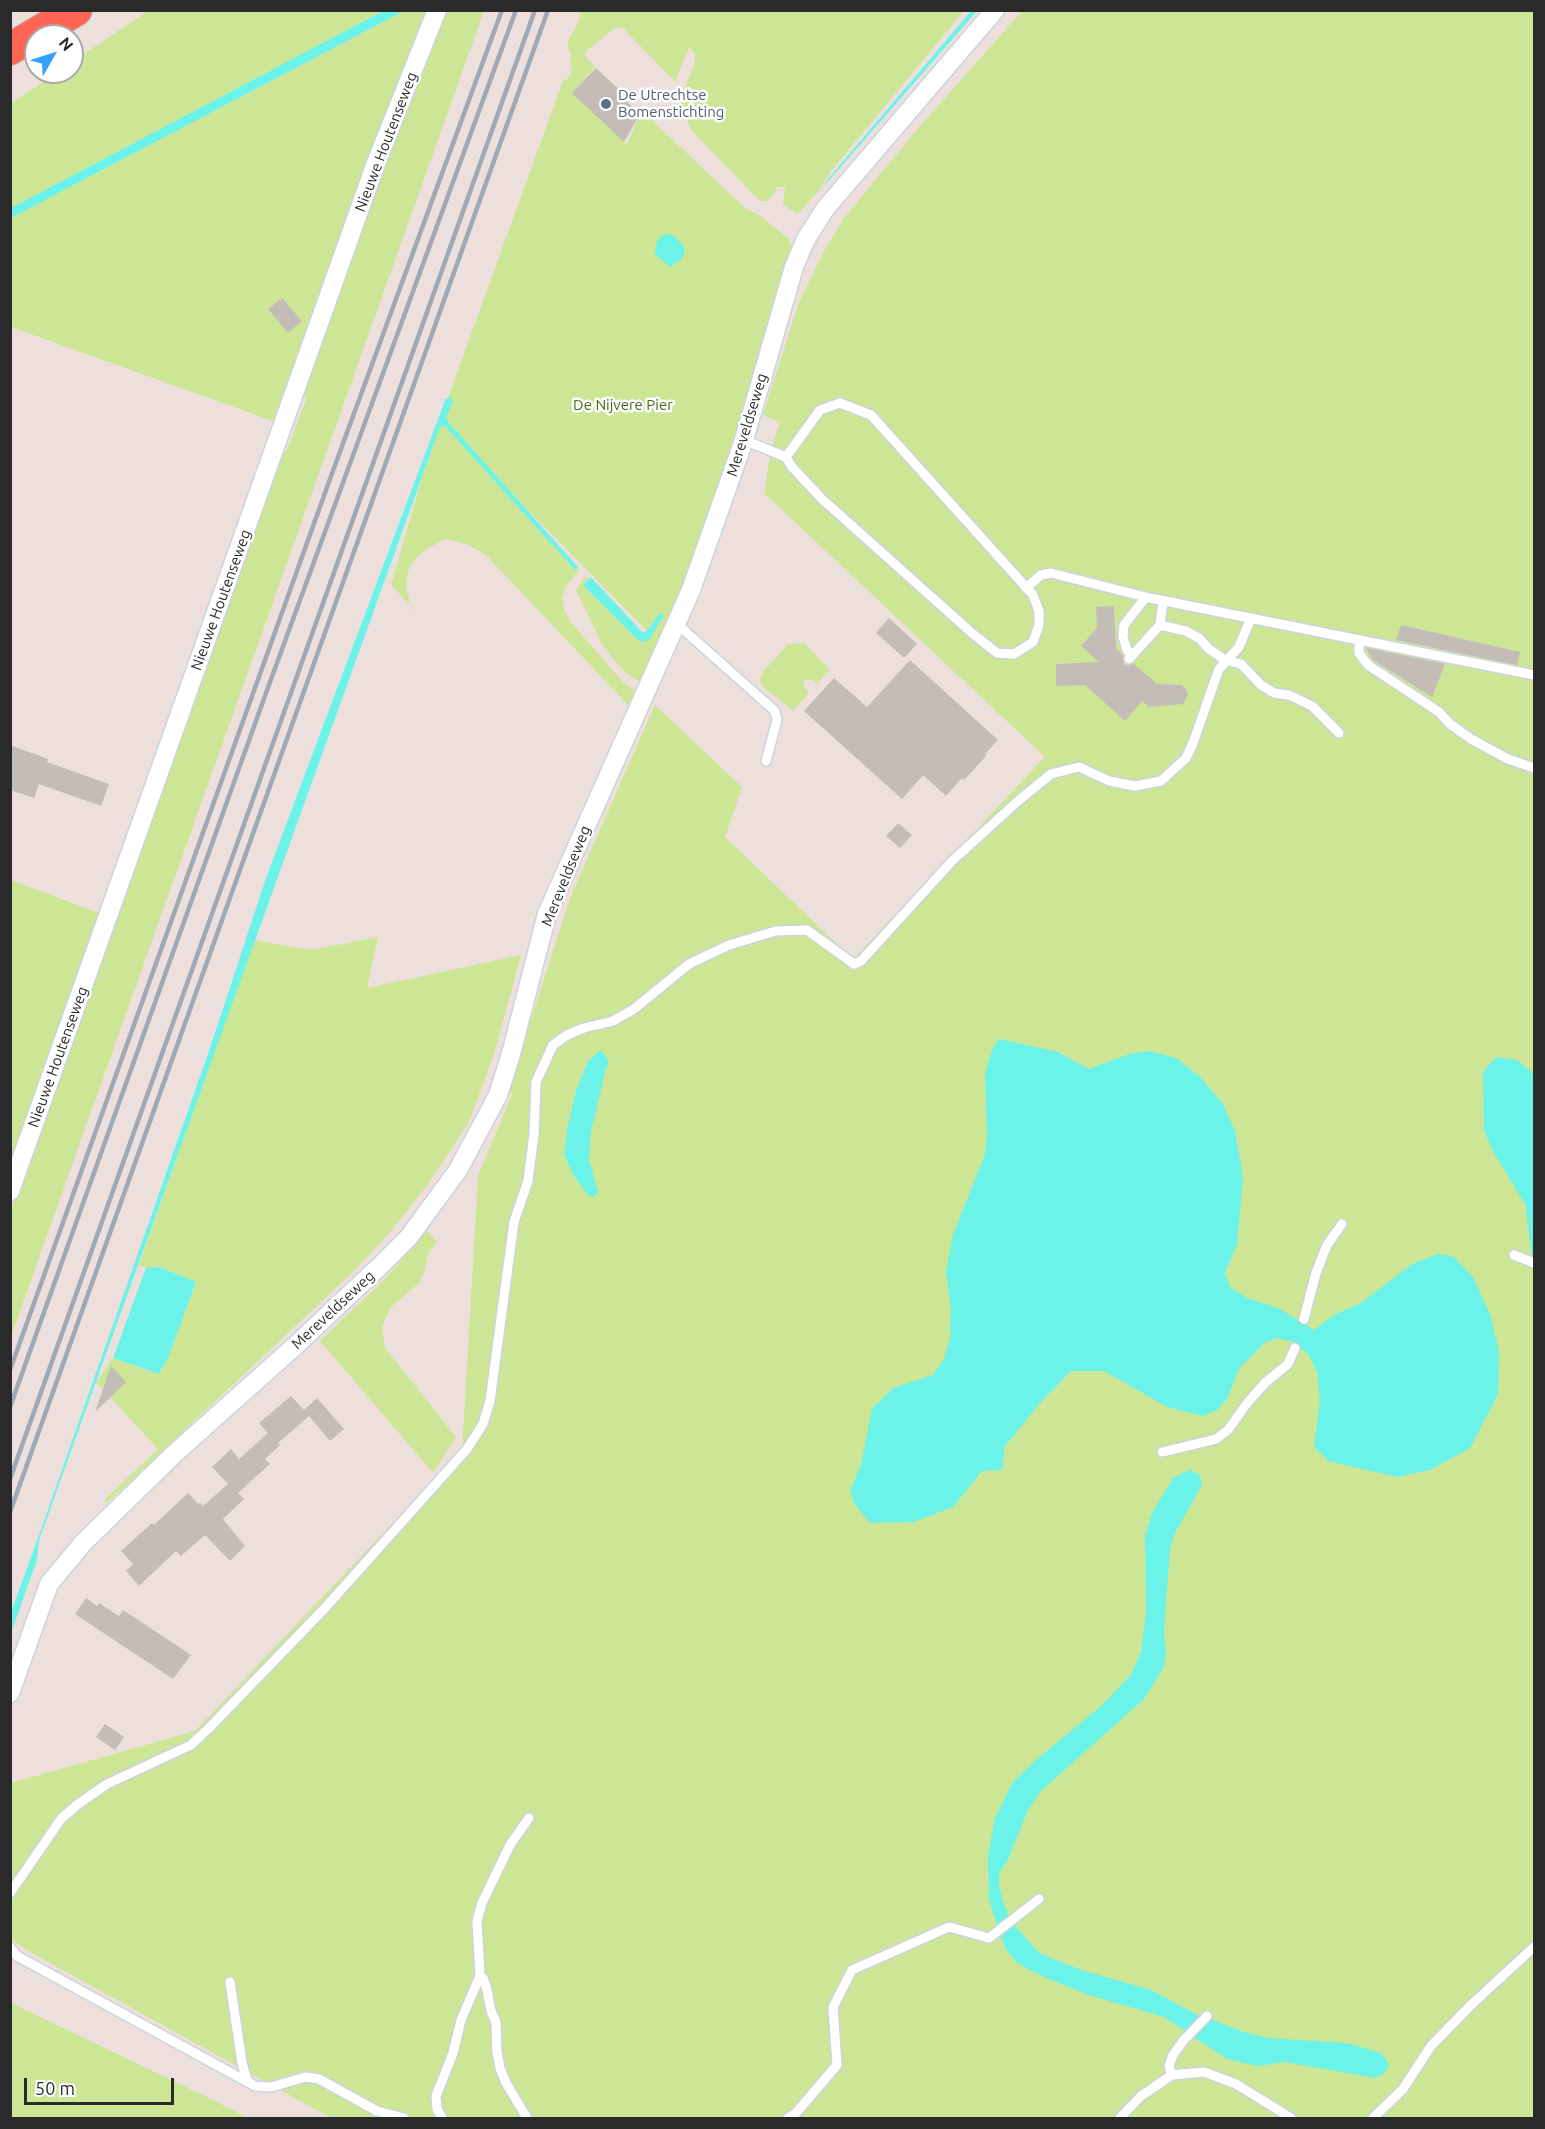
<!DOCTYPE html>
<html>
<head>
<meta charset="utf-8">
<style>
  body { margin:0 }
  #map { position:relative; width:1545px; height:2129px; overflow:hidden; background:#ede0dc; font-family:Ubuntu,sans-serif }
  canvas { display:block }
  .frame { position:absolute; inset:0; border:12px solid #2a2a2a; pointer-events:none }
  .north { position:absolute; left:24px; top:24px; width:60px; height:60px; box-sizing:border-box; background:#fff; border:2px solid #aaa; border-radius:50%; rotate:51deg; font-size:16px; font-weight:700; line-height:24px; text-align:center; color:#2a2a2a }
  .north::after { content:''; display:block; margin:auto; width:21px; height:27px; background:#379fff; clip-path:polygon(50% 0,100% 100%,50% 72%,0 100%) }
  .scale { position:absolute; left:24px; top:2078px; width:150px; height:27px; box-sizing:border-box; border:3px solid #2a2a2a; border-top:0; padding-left:8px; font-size:18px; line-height:21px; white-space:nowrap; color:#2a2a2a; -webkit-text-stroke:4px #fff; paint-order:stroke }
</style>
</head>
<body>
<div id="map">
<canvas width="1545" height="2129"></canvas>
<div class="frame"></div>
<div class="north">N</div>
<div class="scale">50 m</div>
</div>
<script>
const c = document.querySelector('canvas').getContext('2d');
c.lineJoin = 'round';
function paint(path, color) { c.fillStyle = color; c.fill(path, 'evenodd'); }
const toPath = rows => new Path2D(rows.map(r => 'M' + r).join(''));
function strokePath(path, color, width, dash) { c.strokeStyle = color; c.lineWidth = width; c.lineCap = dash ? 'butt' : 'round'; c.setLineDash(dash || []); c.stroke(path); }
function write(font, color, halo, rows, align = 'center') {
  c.font = font + ' Ubuntu,sans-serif'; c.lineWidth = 5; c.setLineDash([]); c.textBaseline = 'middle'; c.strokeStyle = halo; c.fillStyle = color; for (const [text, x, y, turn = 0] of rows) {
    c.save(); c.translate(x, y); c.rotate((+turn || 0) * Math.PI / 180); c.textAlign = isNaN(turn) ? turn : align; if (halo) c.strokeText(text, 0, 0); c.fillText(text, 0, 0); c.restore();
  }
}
const green = toPath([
  [148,11,383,11,11,208,10,104,58,72,72,72,72,62],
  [404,11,425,11,348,211,273,421,11,327,11,218],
  [444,11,484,11,11,1336,11,1210,279,458,287,450,306,400,304,388,378,179],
  [580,11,964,11,831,171,820,189,798,214,783,205,785,187,777,187,773,195,767,201,760,201,692,131,682,111,681,97,695,63,695,54,689,47,675,82,623,28,615,28,586,51,585,56,595,67,575,90,627,145,641,110,747,210,748,209,762,217,785,236,789,239,794,253,696,566,643,680,636,680,625,672,604,648,576,590,586,576,589,579,583,585,638,640,652,636,453,434,575,570,578,567,580,569,565,588,562,599,564,608,568,619,624,683,635,690,628,705,486,555,467,544,445,539,430,547,416,558,408,571,406,587,410,603,420,616,391,585,423,475,440,427,440,420,564,78,567,81,572,69,570,67,571,55,567,43,579,21],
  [1022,11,1534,11,1534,2118,331,2118,30,1952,11,1939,11,1783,195,1731,462,1450,478,1176,513,1092,507,1095,570,898,655,705,742,787,725,837,853,959,1045,757,764,493,771,450,780,422,763,415,799,302,824,251,843,219,921,125],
  [804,643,830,670,817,684,813,680,804,680,803,685,809,693,793,711,762,686,760,679,763,672,788,644],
  [11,880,99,913,11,1164],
  [378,937,367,988,521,955,494,1054,469,1122,429,1183,391,1231,356,1269,107,1503,104,1500,158,1449,96,1382,113,1358,148,1371,162,1371,196,1283,159,1267,146,1268,139,1265,253,940,311,950],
  [427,1230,437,1242,428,1254,424,1273,419,1283,390,1308,382,1328,385,1348,456,1437,433,1473,320,1341,387,1277],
  [11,2003,209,2098,248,2118,11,2118]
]);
const water = toPath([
  [383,11,404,11,11,218,11,208],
  [971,11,977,11,824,186,828,179],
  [667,234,674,236,684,247,685,253,680,260,670,267,655,254,657,241,661,236],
  [449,396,453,401,446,418,448,422,578,567,575,570,445,426,440,427,39,1540,37,1560,11,1633,11,1612,38,1538,209,1051,266,878,446,398,448,399],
  [591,577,642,632,647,631,660,613,664,615,649,640,642,642,638,640,583,585],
  [999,1039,1058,1052,1089,1069,1129,1054,1150,1051,1176,1058,1200,1077,1223,1104,1235,1131,1243,1177,1237,1245,1225,1273,1230,1287,1249,1299,1278,1308,1314,1330,1334,1315,1361,1303,1412,1264,1438,1254,1454,1257,1473,1277,1490,1314,1499,1351,1498,1394,1470,1448,1430,1470,1397,1477,1328,1461,1314,1446,1320,1401,1317,1372,1308,1354,1293,1342,1277,1338,1264,1343,1239,1369,1227,1399,1217,1410,1203,1416,1167,1407,1104,1371,1071,1371,1041,1402,1005,1446,1002,1470,982,1471,953,1507,914,1522,870,1523,854,1503,850,1490,861,1465,872,1409,893,1388,933,1375,944,1359,950,1338,951,1309,946,1272,953,1235,985,1154,987,1135,985,1073,992,1050],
  [601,1050,609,1061,606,1068,591,1132,589,1160,598,1193,593,1197,588,1195,574,1176,564,1155,568,1125,576,1091,588,1061],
  [1496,1057,1517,1060,1534,1074,1534,1257,1532,1257,1525,1204,1494,1153,1484,1131,1483,1072],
  [159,1267,196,1282,168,1358,159,1374,113,1358,146,1268],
  [1190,1470,1200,1475,1202,1485,1175,1533,1170,1549,1164,1630,1166,1654,1164,1667,1144,1699,1040,1792,1028,1810,1007,1862,999,1873,999,1887,1006,1910,1017,1928,1039,1953,1081,1970,1151,1990,1196,2014,1244,2032,1268,2038,1347,2043,1381,2053,1389,2064,1388,2068,1382,2075,1375,2078,1285,2062,1257,2066,1227,2059,1164,2017,1089,1995,1046,1978,1017,1963,1005,1948,989,1900,988,1856,995,1818,1012,1783,1036,1760,1101,1706,1130,1676,1141,1652,1146,1613,1145,1536,1152,1513,1173,1478]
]);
const building = toPath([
  [596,68,622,92,620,95,640,114,624,142,572,93],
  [282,298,302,321,288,333,268,309],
  [1114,606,1116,648,1123,656,1124,664,1128,666,1134,664,1157,684,1182,685,1186,689,1188,694,1183,704,1149,707,1142,701,1125,721,1085,685,1056,686,1056,664,1099,662,1081,646,1097,628,1096,607],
  [889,618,917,644,904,658,876,633],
  [1401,625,1520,652,1517,665,1396,640],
  [1366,648,1445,664,1432,697,1373,660],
  [910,660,998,740,985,754,986,756,964,780,962,778,946,796,923,775,902,799,804,711,834,678,867,707],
  [10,745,48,759,47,762,109,784,101,806,39,784,34,798,10,790],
  [898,823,912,835,900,848,886,836],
  [111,1366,126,1382,95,1412],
  [291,1396,304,1410,317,1398,344,1429,330,1441,309,1416,278,1443,280,1445,265,1459,270,1464,238,1493,244,1499,223,1519,245,1546,230,1561,205,1535,181,1556,176,1551,139,1586,126,1571,133,1564,121,1551,152,1523,154,1525,188,1493,198,1504,200,1503,203,1506,228,1484,212,1467,231,1449,239,1459,268,1433,259,1423],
  [86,1598,97,1606,99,1603,119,1616,123,1610,191,1655,173,1679,75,1614],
  [105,1724,124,1737,115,1750,96,1737]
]);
const service = toPath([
  [744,440,786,457,792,467,822,499,973,634,997,653,1014,654,1033,642,1039,625,1039,611,1033,595,871,415,840,403,820,410,786,457],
  [1026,588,1041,575,1051,573,1150,598,1534,675],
  [677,624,775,711,777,720,766,761],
  [1160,625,1186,631,1200,639,1209,649,1225,660,1241,664,1261,685,1274,693,1289,695,1312,706,1339,733],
  [1359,640,1359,653,1368,665,1439,712,1450,724,1471,739,1508,759,1534,768],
  [1132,656,1127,650,1123,637,1124,625,1146,597],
  [1129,659,1160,625,1163,601],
  [1514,1255,1534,1263],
  [1304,1319,1316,1273,1327,1245,1342,1224],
  [1162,1452,1216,1439,1228,1430,1248,1402,1266,1382,1288,1364,1295,1348],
  [10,1893,61,1819,77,1805,107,1784,191,1745,209,1728,325,1608,467,1449,483,1424,490,1401,514,1222,528,1181,534,1134,536,1082,553,1045,567,1035,584,1028,613,1021,634,1009,689,964,729,945,776,931,807,930,854,964,861,961,952,861,1018,801,1051,774,1079,767,1109,781,1135,786,1161,781,1186,758,1193,743,1219,669,1239,647,1251,618],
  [10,1947,17,1956,255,2086,271,2087,306,2077,319,2079,377,2111,404,2118],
  [480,1976,483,1978,487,1990,491,2011,496,2022,497,2052,500,2068,506,2083,527,2118],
  [230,1982,242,2063,247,2080],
  [1172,2075,1169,2066,1173,2055,1183,2041,1207,2016],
  [442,2118,437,2109,436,2096,453,2053,461,2020,480,1976,477,1921,482,1903,510,1845,529,1818],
  [788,2118,796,2113,837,2065,833,2007,852,1970,949,1927,989,1938,1039,1899],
  [1120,2118,1141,2096,1172,2075,1204,2072,1236,2084,1291,2118],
  [1373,2118,1403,2089,1431,2046,1471,2005,1534,1947]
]);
const minor = toPath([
  [10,1191,376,163,437,10],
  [10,1693,49,1584,83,1543,173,1455,295,1346,380,1266,409,1237,458,1170,498,1095,511,1054,547,914,691,590,744,440,794,267,806,239,825,209,995,10]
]);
const motorway = toPath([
  [10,49,76,10]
]);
const rail = toPath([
  [10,1370,330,479,502,10],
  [10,1407,266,693,516,10],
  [10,1479,535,10],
  [10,1512,548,10]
]);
const markers = [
  [606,104,6,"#5c6f8a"]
];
const serviceNames = [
  ["De Utrechtse",618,95],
  ["Bomenstichting",618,112]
];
const streetNames = [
  ["Nieuwe Houtenseweg",386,142,-69],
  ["Mereveldseweg",747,425,-73],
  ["Nieuwe Houtenseweg",221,600,-70],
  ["Mereveldseweg",566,876,-68],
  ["Nieuwe Houtenseweg",58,1057,-70],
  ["Mereveldseweg",333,1310,-43]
];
const parkNames = [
  ["De Nijvere Pier",623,405]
];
paint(green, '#cce696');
paint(water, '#6bf3e9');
paint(building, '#c4bcb7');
strokePath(service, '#cad4dd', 12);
strokePath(minor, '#cad4dd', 21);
strokePath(motorway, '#c3c3c3', 34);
strokePath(service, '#fff', 9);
strokePath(minor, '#fff', 18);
strokePath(motorway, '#ff6555', 32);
strokePath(rail, '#9ea9b5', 4.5);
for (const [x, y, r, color] of markers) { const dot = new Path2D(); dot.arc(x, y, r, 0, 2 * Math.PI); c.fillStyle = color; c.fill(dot); strokePath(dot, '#fff', 2); }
write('15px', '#4e5e75', '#fff', serviceNames, 'left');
write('15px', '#2a2a2a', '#fff', streetNames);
write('15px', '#446a17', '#fff', parkNames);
</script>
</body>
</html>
